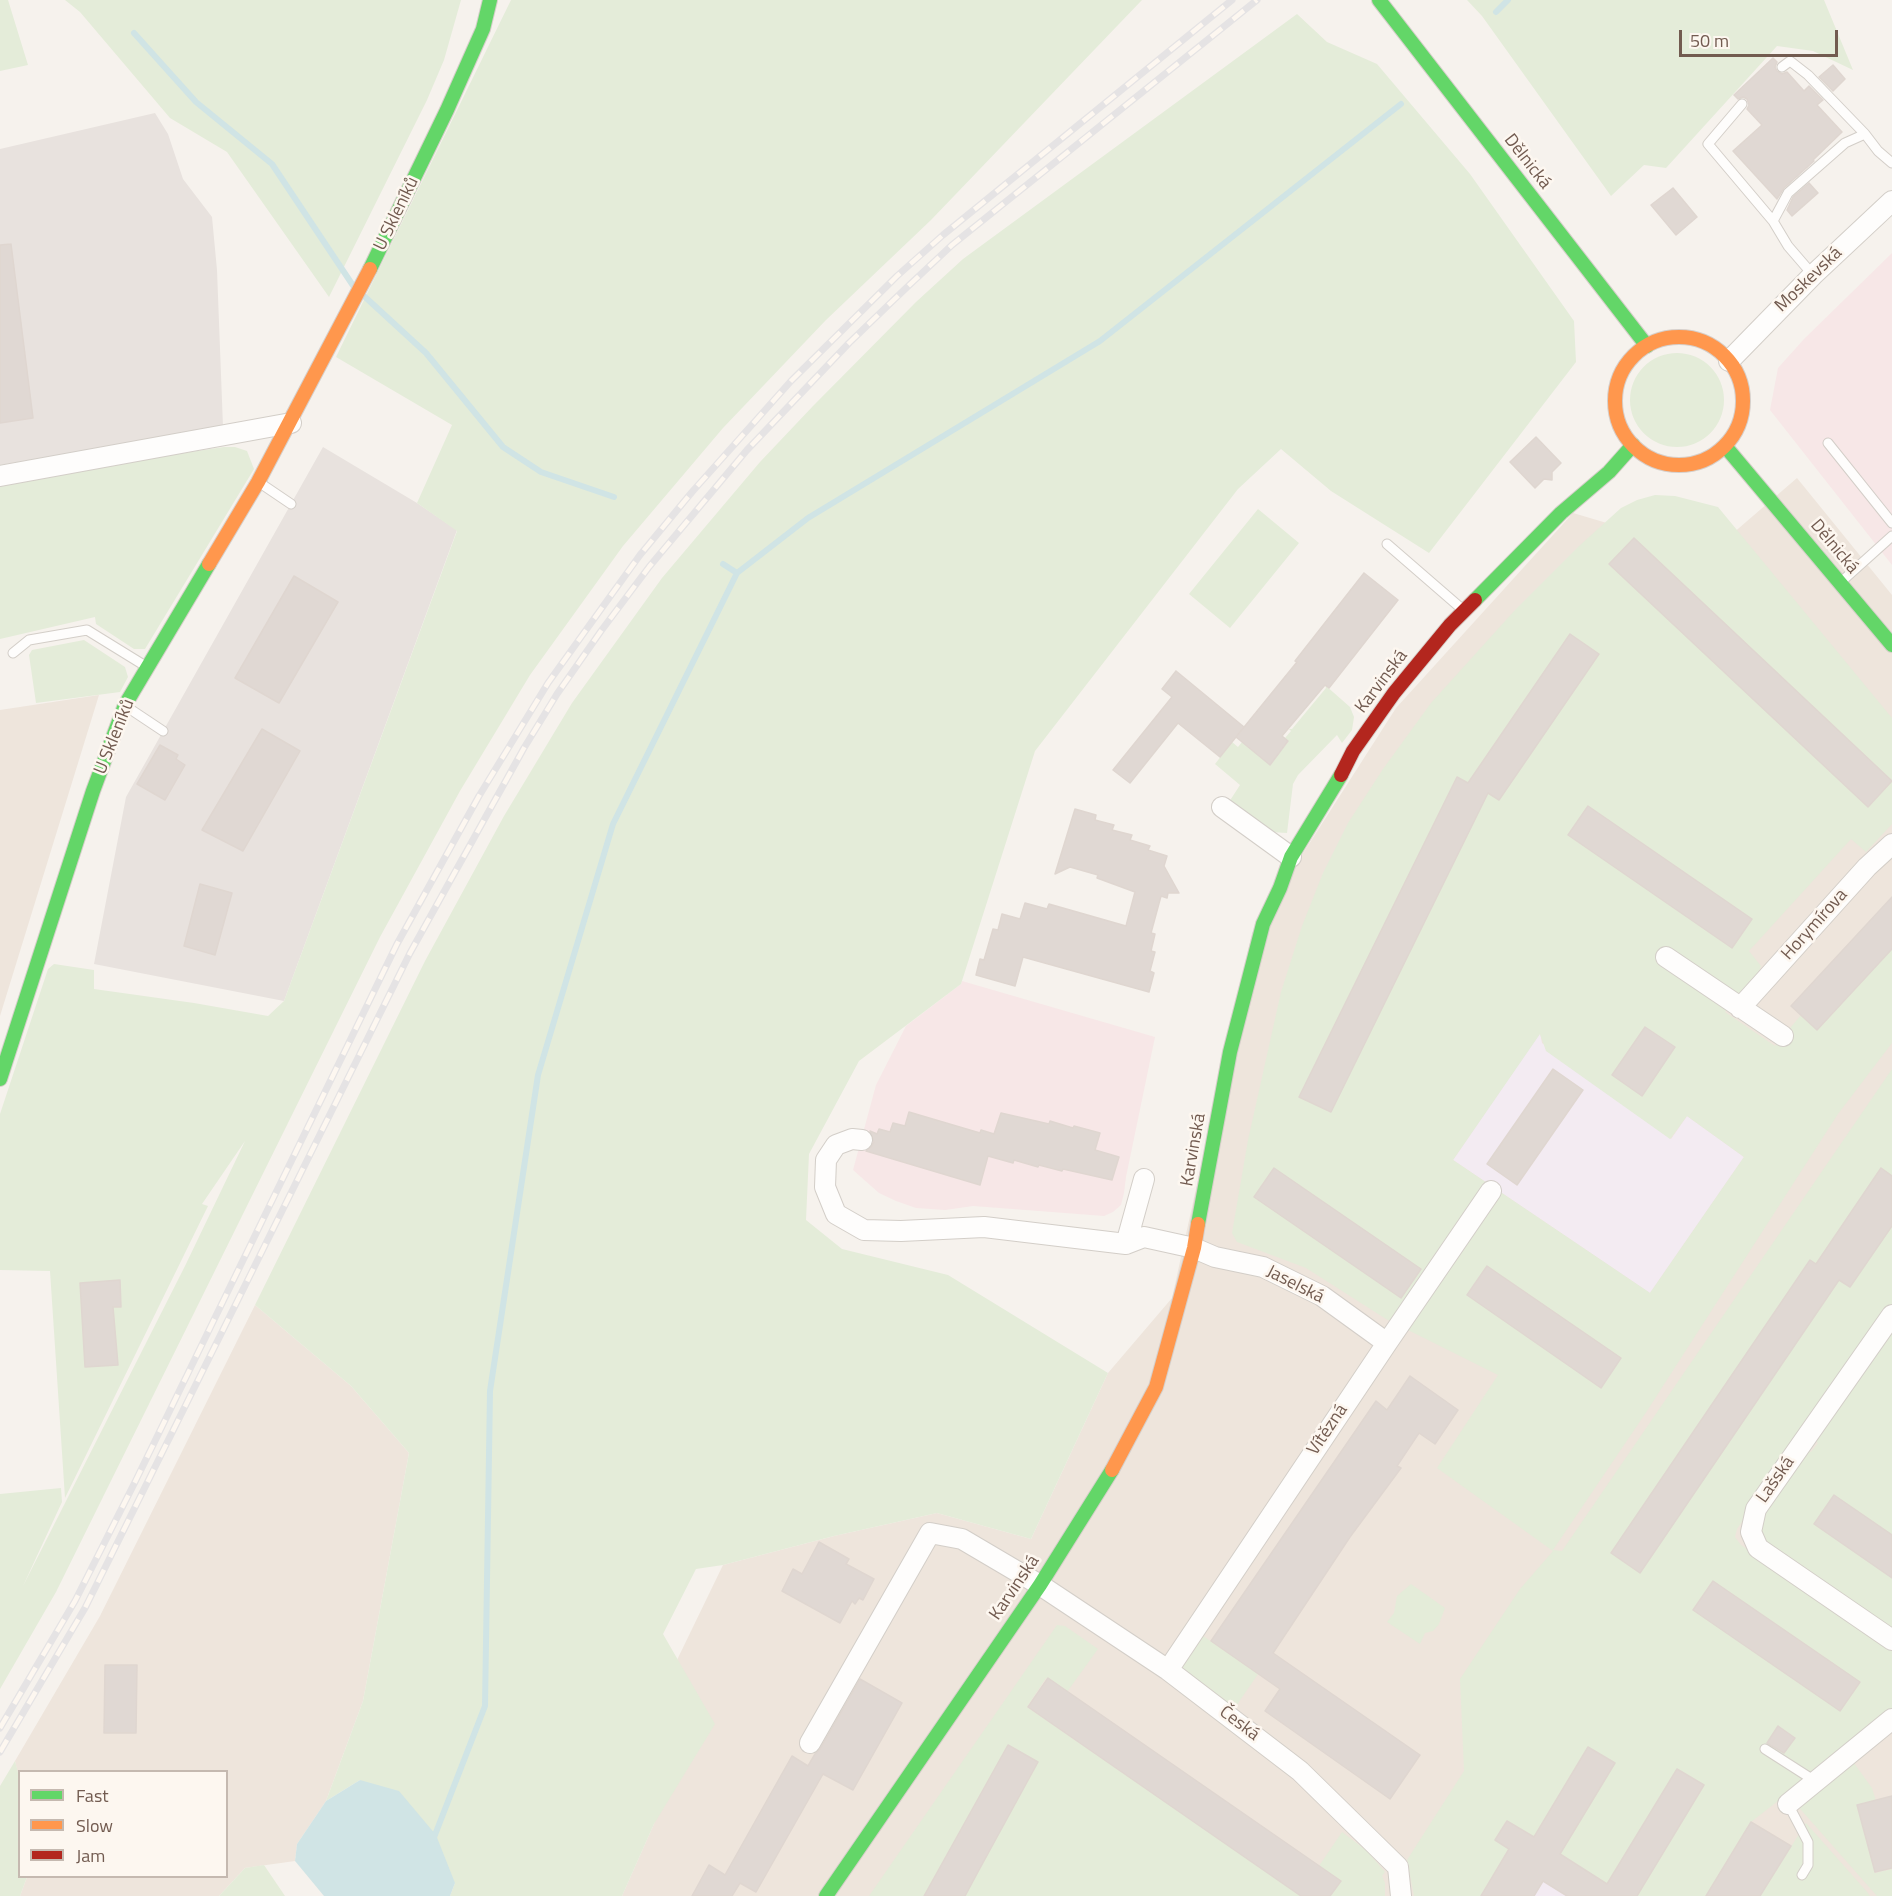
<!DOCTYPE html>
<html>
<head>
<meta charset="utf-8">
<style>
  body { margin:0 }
  #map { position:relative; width:1892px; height:1896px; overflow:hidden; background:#f6f2ed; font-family:"Titillium Web",sans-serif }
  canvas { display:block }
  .legend { position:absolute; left:18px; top:1770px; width:210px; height:108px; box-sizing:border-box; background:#fdf7f0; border:2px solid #c5b9b0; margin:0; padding:8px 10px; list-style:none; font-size:18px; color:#725b50 }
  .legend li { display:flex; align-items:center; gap:12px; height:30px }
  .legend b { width:30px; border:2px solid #c5b9b0 }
  .scale { position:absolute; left:1679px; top:30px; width:159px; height:27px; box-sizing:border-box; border:3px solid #725b50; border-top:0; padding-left:8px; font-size:18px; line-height:21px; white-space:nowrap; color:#725b50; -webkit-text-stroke:4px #fdf7f0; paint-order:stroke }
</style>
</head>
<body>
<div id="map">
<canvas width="1892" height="1896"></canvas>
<ul class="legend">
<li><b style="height:8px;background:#63d668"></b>Fast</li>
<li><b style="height:8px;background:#ff974d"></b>Slow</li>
<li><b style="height:8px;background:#b3261e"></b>Jam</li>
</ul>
<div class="scale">50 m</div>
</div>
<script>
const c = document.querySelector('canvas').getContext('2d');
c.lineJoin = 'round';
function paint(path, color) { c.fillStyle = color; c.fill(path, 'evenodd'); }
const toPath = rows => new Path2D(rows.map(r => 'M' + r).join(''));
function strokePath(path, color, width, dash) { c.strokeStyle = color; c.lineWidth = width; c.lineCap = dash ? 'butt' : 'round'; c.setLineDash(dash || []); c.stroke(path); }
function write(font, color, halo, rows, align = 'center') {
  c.font = font + ' "Titillium Web",sans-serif'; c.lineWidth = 5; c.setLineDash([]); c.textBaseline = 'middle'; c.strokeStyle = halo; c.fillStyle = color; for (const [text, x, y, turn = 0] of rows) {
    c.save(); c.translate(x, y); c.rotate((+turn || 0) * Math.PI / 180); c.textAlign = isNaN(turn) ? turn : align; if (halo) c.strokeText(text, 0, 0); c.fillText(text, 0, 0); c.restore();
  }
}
const residential = toPath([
  [1797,478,1892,595,1892,1896,622,1896,654,1824,677,1660,723,1565,834,1536,937,1513,1031,1539,1108,1373,1172,1298,1252,933,1396,708,1573,513,1678,544,1717,547],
  [99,695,0,1016,0,710],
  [255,1305,351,1386,409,1453,363,1701,326,1801,297,1844,295,1861,245,1868,219,1896,20,1896,27,1877,226,1876,226,1772,20,1772,19,1781,15,1761,100,1616]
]);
const industrial = toPath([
  [155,113,168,134,183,179,212,217,217,270,223,427,0,465,0,149],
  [323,447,417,503,457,530,284,1001,94,964,126,797]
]);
const education = toPath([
  [1540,1033,1542,1043,1671,1139,1687,1116,1744,1157,1650,1293,1453,1160],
  [1548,1873,1567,1896,1534,1896]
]);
const medical = toPath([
  [1892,253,1892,565,1770,410,1778,368,1804,339],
  [962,981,1155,1037,1126,1177,1124,1193,1121,1205,1113,1212,1104,1216,973,1206,945,1210,916,1208,896,1201,879,1193,853,1170,876,1085,906,1026,961,984]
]);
const green = toPath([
  [0,0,8,0,28,65,0,71],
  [65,0,461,0,444,60,427,100,329,297,227,152,170,118,80,12],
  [511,0,1142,0,931,220,826,320,723,428,623,546,530,675,460,791,380,937,56,1592,0,1689,0,1494,61,1488,62,1502,23,1586,185,1266,245,1141,202,1204,208,1206,65,1498,50,1271,0,1270,0,1114,48,969,54,964,94,970,94,989,194,1003,268,1016,284,1001,457,531,417,503,452,425,336,357],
  [1467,0,1824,0,1853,70,1813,51,1777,46,1666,168,1644,165,1611,196,1482,16],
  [1297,14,1327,42,1377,64,1470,174,1574,321,1576,362,1429,553,1331,491,1281,449,1238,489,1035,751,961,984,859,1061,809,1154,806,1220,842,1249,948,1275,1108,1373,1031,1539,937,1513,834,1536,723,1565,696,1569,663,1634,715,1724,654,1824,622,1896,450,1896,455,1883,360,1780,326,1801,363,1701,409,1453,351,1386,255,1305,425,961,504,816,572,703,662,578,760,462,813,406,916,302,963,259],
  '1630 400a47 47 0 1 1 94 0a47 47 0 1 1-94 0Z',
  [224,447,235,447,247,451,254,469,145,649,134,649,96,624,95,617,0,639,0,480],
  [1655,495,1675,496,1718,507,1892,718,1892,824,1866,852,1851,839,1749,951,1761,966,1757,977,1725,1012,1775,1046,1801,1015,1818,1029,1892,949,1892,1043,1838,1114,1645,1414,1553,1550,1562,1551,1892,1069,1892,1305,1737,1529,1735,1537,1741,1545,1892,1646,1892,1712,1751,1822,1706,1896,1637,1896,1703,1785,1677,1769,1607,1884,1560,1854,1615,1763,1588,1747,1534,1837,1506,1821,1495,1840,1509,1849,1481,1896,1414,1896,1407,1860,1464,1771,1460,1679,1520,1589,1553,1551,1437,1468,1498,1375,1386,1319,1306,1268,1237,1242,1232,1233,1248,1140,1281,992,1302,926,1323,873,1348,823,1383,769,1431,703,1515,610,1578,547,1621,508,1637,500],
  [1540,1034,1546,1051,1670,1139,1687,1116,1744,1157,1650,1293,1453,1160],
  [1258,509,1299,543,1230,628,1189,594],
  [84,640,125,667,128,677,120,692,36,703,29,655,32,650],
  [1325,685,1350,707,1354,717,1352,730,1342,743,1337,735,1298,775,1293,784,1287,833,1269,832,1229,802,1240,785,1215,764,1232,742,1238,747,1242,742,1270,764,1288,742,1285,738,1291,731,1289,729,1292,729,1326,688],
  [1892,1325,1892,1632,1767,1543,1762,1532,1761,1518,1805,1449,1811,1452,1818,1443,1813,1439],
  [1411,1584,1445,1608,1439,1624,1433,1631,1425,1633,1420,1644,1387,1622,1394,1613,1397,1596],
  [1057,1625,1065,1626,1098,1649,1067,1692,1046,1678,1027,1707,1301,1896,869,1896],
  [1196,1631,1258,1674,1230,1715,1173,1668],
  [1851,1759,1872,1788,1876,1801,1858,1806,1858,1809,1875,1873,1892,1869,1892,1896,1877,1896,1795,1803],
  [15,1761,20,1781,20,1876,27,1877,20,1896,0,1896,0,1786],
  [1806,1823,1868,1893,1870,1896,1760,1896],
  [1342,1832,1367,1851,1385,1872,1382,1876,1385,1883,1385,1896,1329,1896,1340,1880,1319,1866],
  [264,1865,285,1896,219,1896,245,1868]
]);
const water = toPath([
  [360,1780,399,1791,436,1835,455,1883,450,1896,324,1896,295,1861,297,1844,326,1801]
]);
const stream = toPath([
  [1496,12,1508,0],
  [134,33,196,102,272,164,354,287],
  [364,296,426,353,503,447,541,472,614,497],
  [723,564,737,573],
  [433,1840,485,1706,490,1391,538,1075,613,824,737,573,808,518,1100,341,1401,104]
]);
const building = toPath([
  [1773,58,1777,62,1775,67,1777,71,1782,74,1787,72,1804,91,1809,86,1823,100,1817,105,1842,132,1813,160,1814,161,1784,188,1777,199,1733,151,1762,125,1747,109,1749,105,1747,99,1743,97,1738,99,1734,95,1773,58],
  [1833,65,1845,79,1833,91,1819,77,1833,65],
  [1809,183,1818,193,1792,216,1787,210,1793,197,1809,183],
  [1673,188,1697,217,1676,235,1651,205,1673,188],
  [11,244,33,418,0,423,0,245,11,244],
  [1536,437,1561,463,1552,472,1552,480,1544,479,1535,488,1510,462,1536,437],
  [1634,538,1892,781,1868,807,1609,564,1634,538],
  [1364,573,1398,600,1329,688,1325,685,1282,736,1288,741,1270,765,1236,737,1297,662,1295,661,1364,573],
  [294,576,338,602,279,703,235,678,294,576],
  [1570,634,1599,654,1499,800,1488,793,1331,1112,1299,1097,1457,777,1468,783,1570,634],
  [1176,671,1244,727,1220,757,1178,723,1130,783,1113,770,1172,697,1162,689,1176,671],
  [262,729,300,751,243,851,202,830,262,729],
  [160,745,178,755,176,759,185,765,165,800,137,784,160,745],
  [1588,806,1752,919,1732,948,1568,835,1588,806],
  [1075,809,1096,815,1095,820,1114,825,1112,830,1132,835,1130,840,1150,846,1148,850,1167,856,1164,866,1179,893,1168,893,1167,898,1161,896,1151,933,1155,934,1151,951,1155,952,1150,971,1154,973,1149,992,1023,957,1015,986,976,975,980,959,984,960,993,929,998,930,1002,914,1020,919,1025,903,1047,909,1049,904,1126,926,1135,892,1097,878,1098,875,1070,867,1055,874,1075,809],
  [200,884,232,893,215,955,184,946,200,884],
  [1892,897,1892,949,1817,1030,1791,1006,1892,897],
  [1645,1027,1675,1047,1642,1096,1612,1075,1645,1027],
  [1553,1069,1583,1090,1517,1185,1487,1164,1553,1069],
  [909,1112,980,1133,981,1130,994,1134,1001,1113,1049,1124,1050,1121,1073,1128,1074,1126,1100,1133,1095,1150,1119,1157,1112,1180,1063,1169,1062,1171,1039,1165,1038,1167,1014,1160,1013,1163,988,1156,980,1185,866,1151,871,1147,874,1142,870,1131,877,1134,879,1129,890,1132,893,1123,905,1126,909,1112],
  [1274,1168,1421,1269,1401,1298,1254,1197,1274,1168],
  [1881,1168,1892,1176,1892,1226,1850,1287,1839,1280,1640,1573,1611,1553,1810,1260,1816,1264,1881,1168],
  [1487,1266,1621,1358,1601,1388,1467,1295,1487,1266],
  [120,1280,121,1307,113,1307,118,1365,85,1367,80,1283,120,1280],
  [1410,1376,1458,1410,1435,1444,1419,1433,1397,1466,1401,1468,1350,1537,1273,1653,1420,1755,1390,1799,1265,1711,1280,1689,1211,1641,1376,1401,1387,1410,1410,1376],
  [1834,1495,1892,1535,1892,1578,1814,1524,1834,1495],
  [819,1542,849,1559,846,1564,874,1579,863,1600,859,1598,855,1604,852,1601,840,1623,782,1591,793,1569,802,1574,819,1542],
  [1713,1581,1860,1682,1840,1711,1693,1610,1713,1581],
  [105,1665,137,1665,136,1733,104,1733,105,1665],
  [1048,1678,1341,1881,1330,1896,1301,1896,1028,1707,1048,1678],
  [860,1679,902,1703,853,1790,823,1774,756,1892,740,1883,732,1896,692,1896,709,1865,725,1875,792,1756,808,1766,815,1754,820,1749,860,1679],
  [1778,1726,1795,1738,1784,1753,1767,1743,1778,1726],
  [1008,1745,1038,1762,979,1870,965,1896,924,1896,1008,1745],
  [1588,1747,1615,1763,1560,1854,1607,1884,1677,1769,1704,1785,1637,1896,1567,1896,1543,1881,1534,1896,1481,1896,1509,1849,1495,1840,1507,1821,1534,1837,1588,1747],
  [1892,1796,1892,1868,1875,1872,1857,1805,1892,1796],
  [1751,1822,1791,1846,1760,1896,1706,1896,1751,1822]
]);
const lane = toPath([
  [1782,67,1790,61,1808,75,1865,134],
  [1742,104,1708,144,1773,221],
  [1813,275,1788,246,1773,221,1788,193,1845,143,1865,134,1878,151,1892,163],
  [1828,443,1892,523],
  [260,483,291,504],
  [1387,544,1462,609],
  [1842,581,1892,536],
  [13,653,29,640,87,630,147,667],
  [127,707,163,731],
  [1765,1749,1815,1781],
  [1788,1804,1808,1842,1808,1865,1802,1875]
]);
const street = toPath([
  [1729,361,1813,275,1892,201],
  [0,476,291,423],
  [1222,807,1291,857],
  [1666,957,1783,1036],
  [1740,1008,1867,867,1892,844],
  [862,1140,852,1139,836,1145,826,1160,825,1187,836,1214,864,1230,901,1231,984,1227,1126,1244,1144,1237,1194,1248,1215,1257,1263,1267,1322,1296,1387,1343],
  [1126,1244,1144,1179],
  [1892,1315,1756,1509,1751,1532,1758,1548,1892,1640],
  [1168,1670,1387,1343,1491,1191],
  [810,1743,930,1533,962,1539,1040,1585,1168,1670,1300,1771,1398,1867,1401,1896],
  [1788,1804,1892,1719]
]);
const fast = toPath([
  [1379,0,1647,346],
  [370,269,447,110,483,29,490,0],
  [1725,446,1892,645],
  [1475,600,1561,513,1609,472,1633,445],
  [0,1079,93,791,125,705,209,564],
  [1198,1224,1230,1052,1263,924,1280,888,1291,857,1341,775],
  [826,1896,1040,1585,1112,1470]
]);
const slow = toPath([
  '1615 401a64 64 0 1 1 128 0a64 64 0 1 1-128 0Z',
  [209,564,258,482,370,269],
  [1112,1470,1156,1387,1194,1248,1198,1224]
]);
const jam = toPath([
  [1341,775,1353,751,1394,693,1450,625,1475,600]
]);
const rail = toPath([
  [0,1728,75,1601,135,1482,397,944,479,796,548,683,591,623,640,555,692,492,791,381,897,276,943,235,1232,0],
  [0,1752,85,1608,410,953,524,748,557,694,601,631,649,567,747,450,849,343,904,290,952,245,1257,0]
]);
const streetNames = [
  ["Dělnická",1527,162,52],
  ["U Skleníků",397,214,-64],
  ["Moskevská",1809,280,-44],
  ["Dělnická",1834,547,50],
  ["Karvinská",1382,682,-53],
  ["U Skleníků",115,737,-68],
  ["Horymírova",1815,925,-48],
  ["Karvinská",1194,1150,-80],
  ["Jaselská",1295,1285,27],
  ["Vítězná",1328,1430,-56],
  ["Lašská",1776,1480,-55],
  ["Karvinská",1015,1588,-56],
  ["Česká",1239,1724,37]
];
paint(residential, '#eee5dc');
paint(industrial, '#e8e2de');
paint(education, '#f3ebf2');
paint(medical, '#f7e7e7');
paint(green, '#e4ecd9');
paint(water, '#d0e4e5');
strokePath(stream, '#d0e4e5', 6);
paint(building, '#e0d8d3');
strokePath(building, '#dfd6d0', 1.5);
strokePath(lane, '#d3cec8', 11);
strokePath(street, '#d3cec8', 22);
strokePath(fast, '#d6cfca', 16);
strokePath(slow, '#d6cfca', 16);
strokePath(jam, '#d6cfca', 16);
strokePath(lane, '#fefdfc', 9);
strokePath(street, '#fefdfc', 20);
strokePath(fast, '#63d668', 14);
strokePath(slow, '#ff974d', 14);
strokePath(jam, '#b3261e', 14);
strokePath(rail, '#e5e3e4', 7);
strokePath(rail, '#fdf7f0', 4.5, [14]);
write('18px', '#725b50', '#fdf7f0', streetNames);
</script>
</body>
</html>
